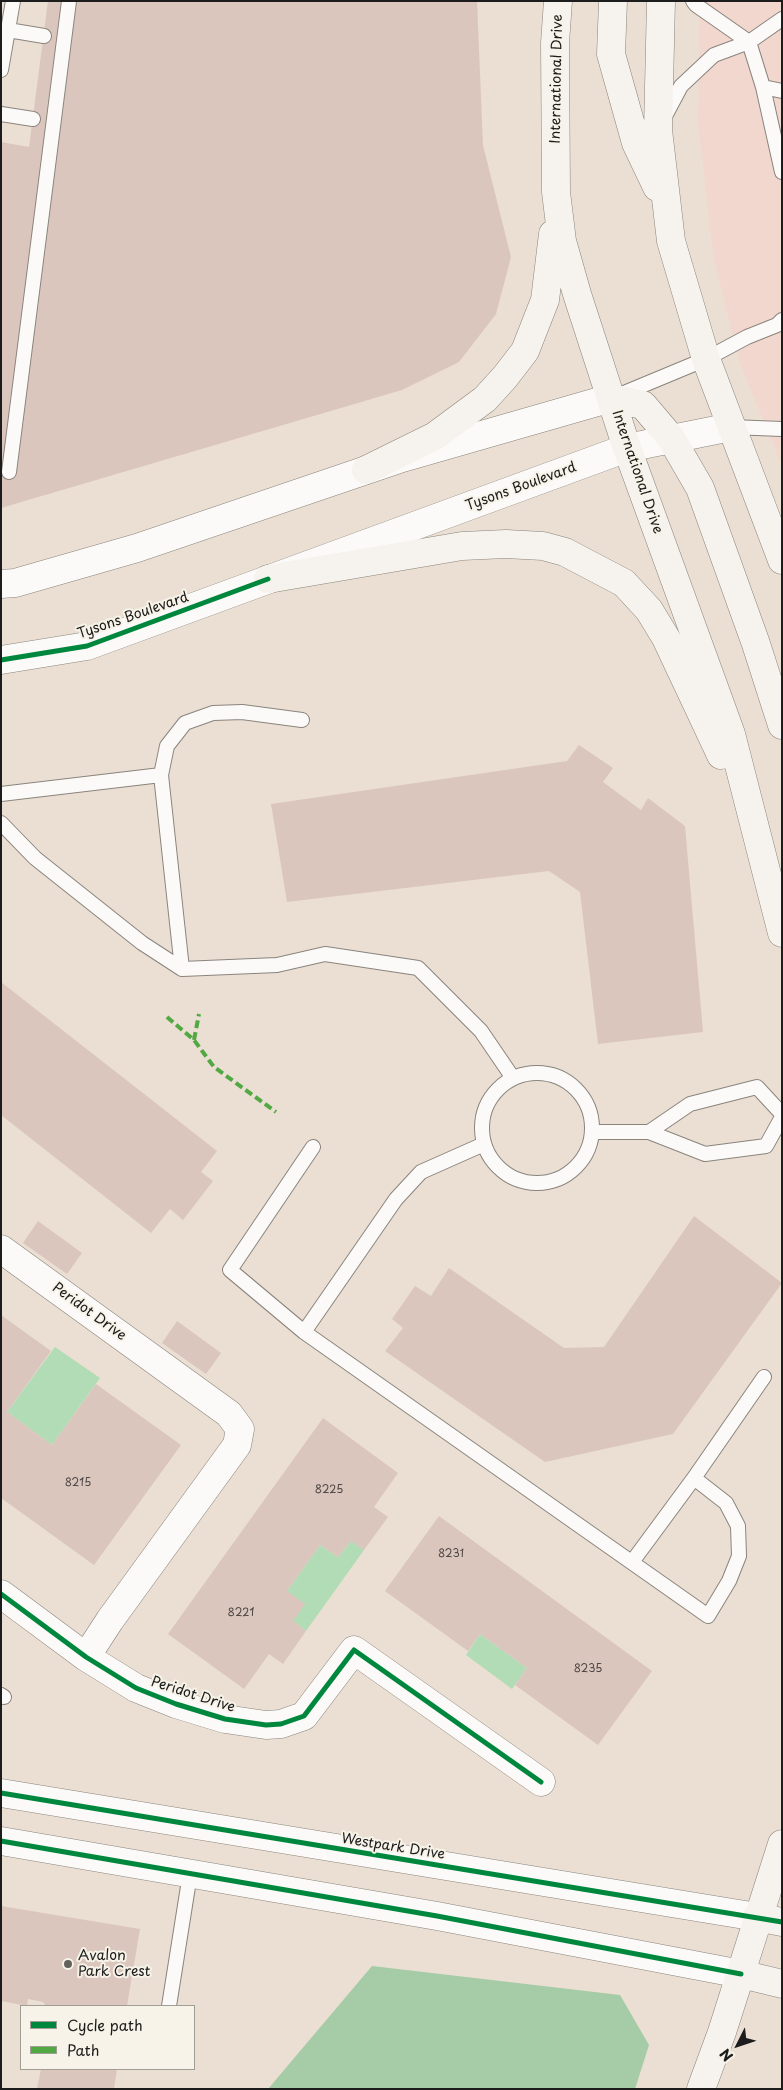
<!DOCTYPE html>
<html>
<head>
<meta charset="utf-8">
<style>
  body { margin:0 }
  #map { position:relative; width:783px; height:2090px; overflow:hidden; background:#eadfd2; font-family:"Playpen Sans",sans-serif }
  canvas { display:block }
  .frame { position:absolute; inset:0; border:2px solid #1c1c1c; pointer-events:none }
  .legend { position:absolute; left:20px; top:2005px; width:175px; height:65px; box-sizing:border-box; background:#f7f3e8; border:1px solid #9f9d96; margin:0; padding:6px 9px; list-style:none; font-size:15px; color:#1c1c1c }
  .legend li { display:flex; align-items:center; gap:10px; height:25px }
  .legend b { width:25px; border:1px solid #9f9d96 }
  .north { position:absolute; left:713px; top:2020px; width:50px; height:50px; -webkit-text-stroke:4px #f7f3e8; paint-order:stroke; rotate:229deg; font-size:14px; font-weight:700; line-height:20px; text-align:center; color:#1c1c1c }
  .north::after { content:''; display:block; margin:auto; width:18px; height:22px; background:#1c1c1c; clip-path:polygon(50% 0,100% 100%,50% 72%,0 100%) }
</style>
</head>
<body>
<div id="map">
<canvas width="783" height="2090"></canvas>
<div class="frame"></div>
<ul class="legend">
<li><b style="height:6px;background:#00873e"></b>Cycle path</li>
<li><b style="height:6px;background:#52a943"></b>Path</li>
</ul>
<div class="north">N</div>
</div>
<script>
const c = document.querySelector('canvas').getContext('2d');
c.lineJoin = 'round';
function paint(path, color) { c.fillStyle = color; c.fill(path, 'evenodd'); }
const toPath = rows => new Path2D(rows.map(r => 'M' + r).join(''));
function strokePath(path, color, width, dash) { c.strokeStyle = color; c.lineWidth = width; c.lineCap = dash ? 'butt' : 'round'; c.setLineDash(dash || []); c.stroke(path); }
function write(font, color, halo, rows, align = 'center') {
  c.font = font + ' "Playpen Sans",sans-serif'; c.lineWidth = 4; c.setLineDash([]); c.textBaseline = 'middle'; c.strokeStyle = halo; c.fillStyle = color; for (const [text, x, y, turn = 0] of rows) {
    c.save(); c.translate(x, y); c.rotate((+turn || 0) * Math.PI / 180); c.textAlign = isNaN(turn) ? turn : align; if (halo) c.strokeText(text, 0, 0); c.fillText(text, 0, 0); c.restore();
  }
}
const built = toPath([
  [700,1,782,1,782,466,740,363,714,260,698,123]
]);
const green = toPath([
  [55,1347,100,1378,52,1445,7,1412],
  [351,1541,364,1550,306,1631,293,1621,287,1591,320,1545,338,1557],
  [480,1634,527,1668,512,1689,466,1655]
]);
const forest = toPath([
  [372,1966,620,1995,649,2045,635,2089,268,2089]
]);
const building = toPath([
  [48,1,477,1,483,145,511,257,496,314,459,362,402,390,1,508,1,142,29,147],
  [579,745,613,768,603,782,641,810,648,798,685,826,703,1032,598,1044,580,892,549,871,287,902,271,804,567,761],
  [1,982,217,1151,201,1172,213,1181,183,1220,170,1209,151,1233,1,1115],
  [694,1216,782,1283,673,1434,545,1462,385,1351,403,1328,392,1319,415,1286,431,1296,449,1268,564,1348,604,1347],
  [38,1221,82,1253,67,1274,23,1243],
  [1,1315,51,1351,7,1412,52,1445,96,1384,181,1445,94,1565,1,1498],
  [177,1321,221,1353,206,1374,162,1343],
  [323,1418,398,1473,374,1507,388,1517,364,1550,351,1541,338,1557,320,1545,287,1591,305,1604,293,1621,306,1631,283,1664,269,1654,244,1689,168,1634],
  [439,1516,652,1671,598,1745,515,1685,527,1668,480,1634,468,1651,385,1591],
  [1,1906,140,1929,127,2006,46,2006,43,2002,28,1999,27,2006,1,2001],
  [41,2069,117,2069,114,2089,37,2089]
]);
const service = toPath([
  [693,1,696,5,749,42],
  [782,19,749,42,763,87,782,172],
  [8,30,44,36],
  [1,70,13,1],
  [763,87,782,91],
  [1,114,33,119],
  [664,118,681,86,714,55,749,42],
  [617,396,706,359,747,337,777,325,782,320],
  [731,427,782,429],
  [9,472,69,1],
  [1,794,161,775],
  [1,823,35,858,142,943,182,969,277,965,325,954,418,968,481,1031,513,1078],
  [182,969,161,775,167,746,185,723,213,713,242,712,302,720],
  '482 1128a55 55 0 1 1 110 0a55 55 0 1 1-110 0Z',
  [593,1132,649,1132,705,1154,766,1146,782,1117],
  [649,1132,690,1104,757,1087,782,1114],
  [313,1147,230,1270,304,1332,708,1616,729,1581,739,1556,738,1526,726,1503,694,1478],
  [304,1332,396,1199,421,1172,484,1144],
  [632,1562,694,1478,764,1377],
  [1,1695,4,1697],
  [169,2006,190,1874]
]);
const minor = toPath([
  [1,1249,229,1414,240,1429,237,1445,110,1620,86,1657],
  [1,1594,86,1657,136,1688,176,1704,225,1719,266,1725,281,1724,304,1716,354,1650,541,1782]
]);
const tertiary = toPath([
  [1,584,15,583,137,548,402,458,611,398],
  [1,660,87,646,627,448,731,427],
  [1,1793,757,1917],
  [1,1841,437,1916,741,1974]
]);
const secondary = toPath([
  [558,1,555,43,556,192,562,241,577,294,627,448,731,734,782,933],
  [613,1,611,54,636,143,657,187],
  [661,1,658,130,671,241,706,359,782,560],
  [611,398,643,405,671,438,700,488,756,644,782,725],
  [366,470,435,436,485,399,505,377,525,351,545,300,553,234],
  [268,579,462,546,506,544,543,546,565,552,624,583,649,610,666,638,721,755],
  [757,1917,782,1922],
  [741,1974,782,1984],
  [701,2089,722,2032,782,1844]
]);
const quiet = toPath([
  [167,1017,194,1040,214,1067,276,1112],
  [194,1040,199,1014]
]);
const cycleway = toPath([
  [1,660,87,646,268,579],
  [1,1594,86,1657,136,1688,176,1704,225,1719,266,1725,281,1724,304,1716,354,1650,541,1782],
  [1,1793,782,1922],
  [1,1841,437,1916,741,1974]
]);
const markers = [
  [68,1964,5,"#64605c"]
];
const numberNames = [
  ["8215",78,1483],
  ["8225",329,1490],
  ["8231",451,1554],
  ["8221",241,1613],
  ["8235",588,1669]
];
const streetNames = [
  ["International Drive",557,79,-89],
  ["International Drive",637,472,71],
  ["Tysons Boulevard",521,487,-20],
  ["Tysons Boulevard",133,616,-19],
  ["Peridot Drive",89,1312,36],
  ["Peridot Drive",193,1695,18],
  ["Westpark Drive",393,1847,9]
];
const poiNames = [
  ["Avalon",78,1956],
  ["Park Crest",78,1972]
];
paint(built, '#f1d7cd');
paint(green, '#b2dcb5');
paint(forest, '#a5cba7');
paint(building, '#dbc6be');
strokePath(service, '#8a847d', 16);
strokePath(minor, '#8a847d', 29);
strokePath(tertiary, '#8a847d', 29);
strokePath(secondary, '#8a847d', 29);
strokePath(service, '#fcfaf8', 14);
strokePath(minor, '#fcfaf8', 28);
strokePath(tertiary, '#fcfaf8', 28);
strokePath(secondary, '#f6f2ed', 28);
strokePath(quiet, '#52a943', 4, [8, 4]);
strokePath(cycleway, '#00873e', 5);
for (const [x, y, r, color] of markers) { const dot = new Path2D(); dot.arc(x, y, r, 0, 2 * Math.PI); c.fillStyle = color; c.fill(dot); strokePath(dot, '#f7f3e8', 2); }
write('11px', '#4c4644', null, numberNames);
write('14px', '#1c1c1c', '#f7f3e8', streetNames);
write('14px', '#1c1c1c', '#f7f3e8', poiNames, 'left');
</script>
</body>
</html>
